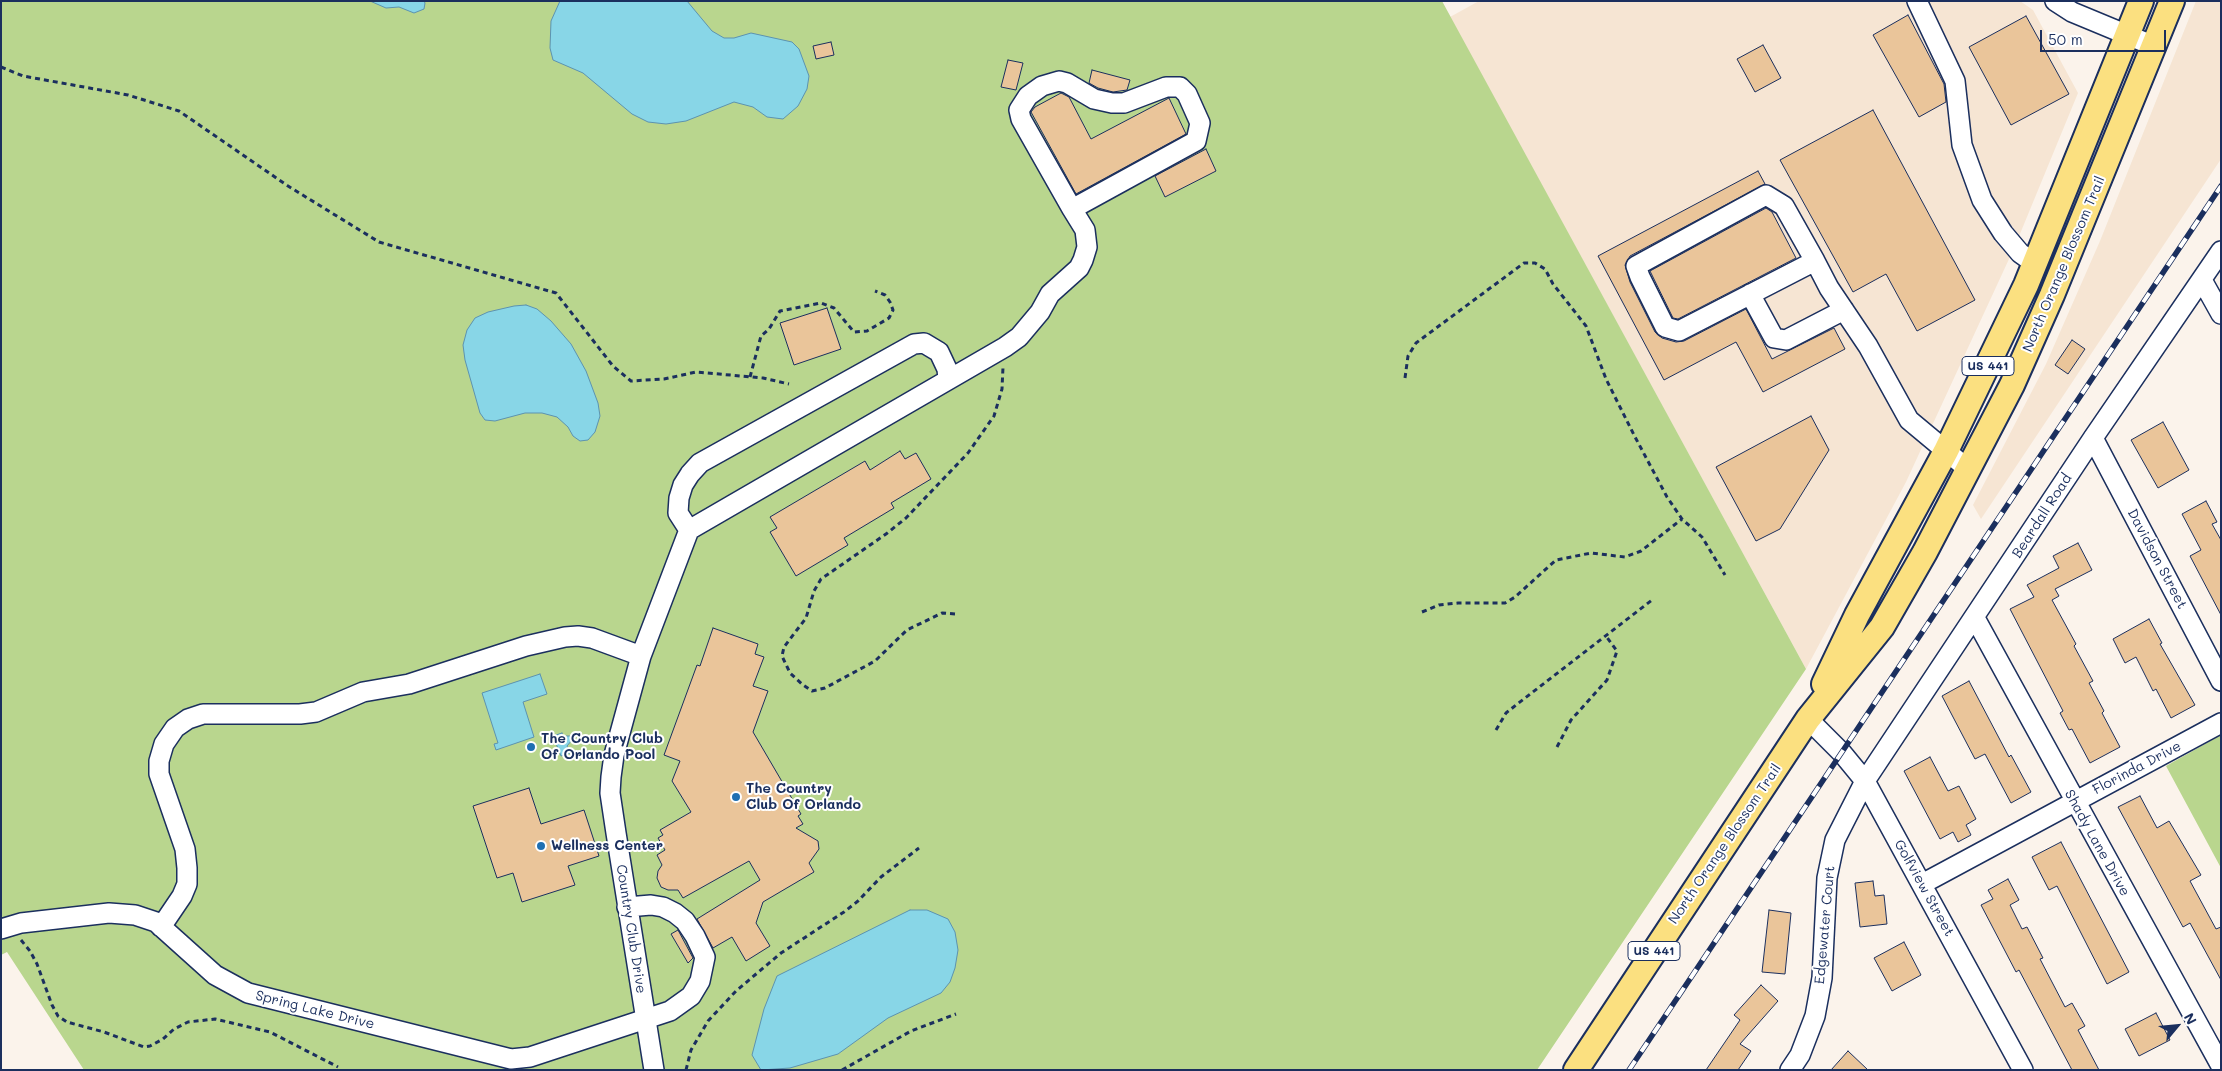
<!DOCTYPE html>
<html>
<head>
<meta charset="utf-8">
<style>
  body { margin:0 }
  #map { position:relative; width:2222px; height:1071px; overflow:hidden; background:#fbf3eb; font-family:Mali,sans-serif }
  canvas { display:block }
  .frame { position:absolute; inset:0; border:2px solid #1b2f5e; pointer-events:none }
  .north { position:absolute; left:2152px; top:1001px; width:50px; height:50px; -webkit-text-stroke:4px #fff; paint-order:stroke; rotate:62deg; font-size:14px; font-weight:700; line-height:20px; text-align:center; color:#1b2f5e }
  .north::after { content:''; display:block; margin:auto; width:18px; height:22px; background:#1b2f5e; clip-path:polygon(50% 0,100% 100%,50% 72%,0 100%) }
  .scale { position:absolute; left:2040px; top:30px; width:126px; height:22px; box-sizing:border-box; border:2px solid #1b2f5e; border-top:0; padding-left:6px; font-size:15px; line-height:18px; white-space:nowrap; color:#1b2f5e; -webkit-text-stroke:4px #fff; paint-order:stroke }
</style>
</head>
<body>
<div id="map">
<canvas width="2222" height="1071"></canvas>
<div class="frame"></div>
<div class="north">N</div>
<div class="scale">50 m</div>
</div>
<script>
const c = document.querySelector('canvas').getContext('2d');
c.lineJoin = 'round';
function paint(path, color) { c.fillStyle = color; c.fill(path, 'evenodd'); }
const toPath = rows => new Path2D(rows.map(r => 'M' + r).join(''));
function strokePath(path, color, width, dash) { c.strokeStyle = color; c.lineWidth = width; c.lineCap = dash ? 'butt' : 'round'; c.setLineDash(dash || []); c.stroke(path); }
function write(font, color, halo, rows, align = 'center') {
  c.font = font + ' Mali,sans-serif'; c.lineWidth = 4; c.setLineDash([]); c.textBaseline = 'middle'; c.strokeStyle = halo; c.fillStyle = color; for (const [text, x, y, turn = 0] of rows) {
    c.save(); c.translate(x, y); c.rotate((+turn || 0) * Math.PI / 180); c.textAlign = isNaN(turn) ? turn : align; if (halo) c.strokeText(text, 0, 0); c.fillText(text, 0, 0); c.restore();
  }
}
const built = toPath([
  [1479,1,2020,1,2033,10,2078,93,2015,246,1906,482,1806,669,1450,17],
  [2196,1,2221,1,2221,159,1981,519,1973,505,2046,364,2100,241]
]);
const green = toPath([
  [1,1,1442,1,1806,669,1537,1070,84,1070,7,952,1,955],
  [2221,735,2221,868,2166,766]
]);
const water = toPath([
  [370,1,424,1,425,3,424,9,414,13,399,7,386,8,370,1],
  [560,1,687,1,712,31,724,38,734,38,751,33,792,42,799,49,809,76,807,89,798,106,783,119,767,117,753,107,734,102,686,121,666,124,648,122,632,114,583,73,553,60,550,48,551,21,560,1],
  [526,305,537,309,551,321,571,344,586,371,598,403,600,416,595,432,588,440,580,441,573,436,568,427,557,417,542,413,525,413,495,421,485,420,480,413,465,360,463,345,467,330,475,318,488,312,514,306,526,305],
  [540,674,547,694,523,702,534,737,496,750,494,744,498,743,482,693,540,674],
  [562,733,563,736,570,736,572,740,567,746,570,753,561,756,553,736,562,733],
  [910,910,927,910,948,919,955,932,958,950,955,968,950,982,941,993,888,1018,838,1054,790,1068,761,1070,752,1055,764,1009,777,976,910,910]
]);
const building = toPath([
  [1908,15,1944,84,1946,102,1919,117,1873,35,1908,15],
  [2026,16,2069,94,2011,125,1969,47,2026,16],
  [831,42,834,55,816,59,813,46,831,42],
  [1763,45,1781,78,1755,92,1737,59,1763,45],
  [1008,60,1023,63,1016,90,1001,87,1008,60],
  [1092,70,1130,80,1127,90,1113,92,1098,88,1089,83,1092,70],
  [1061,93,1069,97,1091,139,1169,98,1186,134,1076,194,1031,112,1035,107,1061,93],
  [1873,110,1975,300,1917,331,1886,274,1853,292,1780,160,1873,110],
  [1206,149,1216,171,1165,197,1155,176,1206,149],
  [1758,171,1765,184,1630,256,1625,265,1630,282,1655,332,1662,338,1676,342,1684,341,1746,309,1772,359,1834,328,1845,349,1763,392,1736,342,1664,380,1598,256,1758,171],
  [1766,208,1772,212,1796,258,1678,319,1673,318,1650,271,1766,208],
  [827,308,841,349,794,365,780,323,827,308],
  [2072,340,2085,349,2068,374,2055,365,2072,340],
  [1811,416,1829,450,1780,529,1756,541,1716,467,1811,416],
  [2163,422,2189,470,2158,488,2131,440,2163,422],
  [900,451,905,459,916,453,931,479,891,503,894,508,844,538,848,545,796,576,770,532,777,528,770,517,865,461,870,470,900,451],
  [2206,501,2217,522,2212,524,2221,540,2221,615,2190,556,2201,550,2182,514,2206,501],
  [2078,543,2092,570,2055,589,2059,596,2052,600,2076,644,2074,646,2093,681,2089,683,2104,711,2102,713,2120,747,2090,763,2072,729,2069,730,2060,713,2063,711,2010,609,2034,597,2027,585,2059,568,2053,556,2078,543],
  [2149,619,2162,643,2160,644,2195,705,2171,718,2156,689,2153,691,2136,657,2125,663,2113,639,2149,619],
  [713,628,758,644,755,654,764,657,753,686,768,691,753,732,801,814,798,816,803,824,796,828,818,841,819,849,809,863,814,872,763,902,756,923,770,946,746,961,732,937,713,948,697,919,760,880,749,861,683,898,678,890,668,890,661,887,657,878,658,871,662,865,657,855,665,850,658,838,663,835,660,830,691,812,672,781,680,761,664,755,697,665,700,666,713,628],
  [1969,681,2009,757,2011,755,2031,792,2011,803,1985,754,1975,759,1942,696,1969,681],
  [1930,757,1948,791,1959,786,1976,819,1966,825,1971,835,1958,842,1953,832,1940,839,1904,771,1930,757],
  [529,788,541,824,584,810,599,856,568,866,575,885,522,902,513,873,497,878,473,806,529,788],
  [2140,796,2157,828,2169,821,2201,875,2190,881,2216,929,2221,927,2221,980,2190,923,2183,927,2118,807,2140,796],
  [2061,842,2129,972,2107,984,2057,886,2049,890,2032,857,2061,842],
  [2008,879,2019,900,2010,905,2022,929,2027,927,2043,958,2040,959,2065,1007,2072,1003,2085,1026,2078,1030,2099,1070,2072,1070,2019,970,2016,972,1981,905,1993,899,1988,890,2008,879],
  [1873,881,1875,896,1884,895,1887,924,1860,927,1855,883,1873,881],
  [1769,910,1791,913,1785,974,1762,972,1769,910],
  [678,930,693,958,688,963,671,934,678,930],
  [1904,942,1921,975,1892,991,1874,958,1904,942],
  [1761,985,1778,1001,1740,1044,1751,1051,1738,1070,1706,1070,1740,1020,1734,1015,1761,985],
  [2156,1013,2170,1040,2139,1056,2125,1029,2156,1013],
  [1848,1051,1868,1070,1831,1070,1848,1051]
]);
const path = toPath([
  [1,67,23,76,128,95,179,111,288,186,379,242,556,293,613,366,631,381,664,379,696,372,763,378,789,384],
  [750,377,761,336,769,329,780,311,821,303,834,308,854,332,867,331,889,318,893,310,890,302,885,295,875,291],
  [1405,378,1408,356,1416,343,1524,263,1535,263,1545,269,1553,284,1586,326,1606,379,1634,435,1667,497,1682,519,1702,537,1725,575],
  [1422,612,1439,605,1458,603,1505,603,1515,597,1556,560,1591,553,1625,557,1641,551,1682,519],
  [955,614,942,613,907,630,875,661,825,688,812,691,803,685,790,673,782,656,784,647,806,618,814,591,821,579,886,534,906,518,968,453,994,416,1002,389,1003,367],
  [1496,730,1506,713,1516,705,1652,600],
  [1557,747,1571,720,1607,680,1617,651,1606,636],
  [21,940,30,951,37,964,52,1005,58,1016,67,1022,104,1032,144,1047,150,1046,163,1039,174,1029,188,1022,215,1019,270,1032,338,1067],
  [686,1070,691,1050,708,1021,736,991,781,953,844,912,858,901,881,877,919,848],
  [842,1070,911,1031,956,1014]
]);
const minor = toPath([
  [1917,1,1955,81,1962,145,1982,200,2003,233,2020,253,2034,263],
  [2055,1,2072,12,2154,46],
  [1815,261,1679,331,1665,327,1640,277,1636,266,1766,195,1784,206,1815,261,1829,288,1868,346,1909,420,1969,470],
  [2202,280,2221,314],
  [1750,294,1774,338,1786,340,1844,310],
  [948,379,947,369,939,352,924,343,914,344,700,463,690,474,683,485,679,498,678,513,689,530,1005,347,1019,337,1040,312,1050,294,1079,268,1083,260,1087,247,1085,230,1072,209,1196,141,1200,123,1187,94,1180,87,1166,87,1124,103,1112,103,1094,99,1067,83,1059,81,1042,86,1028,96,1019,110,1021,119,1072,209],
  [2093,438,2221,681],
  [1975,618,2221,1066],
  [1808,719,1842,753,1865,781,2023,1070],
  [1922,884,2221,723],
  [161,927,182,896,187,884,187,868,185,849,159,774,159,761,164,744,175,728,188,719,203,714,300,714,316,712,363,692,409,684,526,646,565,637,578,636,592,638,641,656],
  [1,929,21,923,109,913,135,915,156,922,215,975,248,993,511,1059,530,1057,670,1011,691,996,700,981,705,957,695,936,685,921,675,913,663,907,651,905,627,907],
  [654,1070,616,833,610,793,611,777,614,755,641,656,689,530],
  [1790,1070,1800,1055,1815,1016,1822,978,1827,878,1835,840,1865,781,2093,438,2221,251]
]);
const major = toPath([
  [1824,684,1857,615,1946,451,2026,285,2141,1],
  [1576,1070,1808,719,1882,627,1925,552,2012,385,2052,295,2172,1]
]);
const rail = toPath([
  [1629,1070,2221,186]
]);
const markers = [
  [531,747,5,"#1f6fb2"],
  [736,797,5,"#1f6fb2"],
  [541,846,5,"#1f6fb2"]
];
const shields = [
  [1988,366,52],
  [1654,951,52]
];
const shieldNames = [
  ["US 441",1988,366],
  ["US 441",1654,951]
];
const streetNames = [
  ["North Orange Blossom Trail",2064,264,-67],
  ["Beardall Road",2042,516,-57],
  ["Davidson Street",2157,559,62],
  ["Florinda Drive",2137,768,-28],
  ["Shady Lane Drive",2097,843,61],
  ["North Orange Blossom Trail",1725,844,-56],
  ["Golfview Street",1924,888,61],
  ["Edgewater Court",1825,925,-85],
  ["Country Club Drive",631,929,81],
  ["Spring Lake Drive",315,1010,14]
];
const poiNames = [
  ["The Country Club",541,739],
  ["Of Orlando Pool",541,755],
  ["The Country",746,789],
  ["Club Of Orlando",746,805],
  ["Wellness Center",551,846]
];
paint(built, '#f6e5d3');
paint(green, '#b9d68e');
paint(water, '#88d6e7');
strokePath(water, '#5c93b0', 1);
paint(building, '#eac59a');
strokePath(building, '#1b2f5e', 1);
strokePath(minor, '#1b2f5e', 22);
strokePath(major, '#1b2f5e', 28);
strokePath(path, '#1b2f5e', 3, [5, 4]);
strokePath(minor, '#fff', 19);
strokePath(major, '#fbe080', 24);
strokePath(rail, '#1b2f5e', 5.5);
strokePath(rail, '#fff', 4, [11]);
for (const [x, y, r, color] of markers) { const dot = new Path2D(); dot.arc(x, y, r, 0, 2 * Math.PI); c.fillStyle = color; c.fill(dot); strokePath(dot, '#fff', 2); }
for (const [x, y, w] of shields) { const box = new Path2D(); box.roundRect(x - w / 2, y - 9.5, w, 19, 4); c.fillStyle = '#fff'; c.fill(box); strokePath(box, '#1b2f5e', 1); }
write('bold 12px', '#1b2f5e', null, shieldNames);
write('14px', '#1b2f5e', '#fff', streetNames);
write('bold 14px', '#1b2f5e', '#fff', poiNames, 'left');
</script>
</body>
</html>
